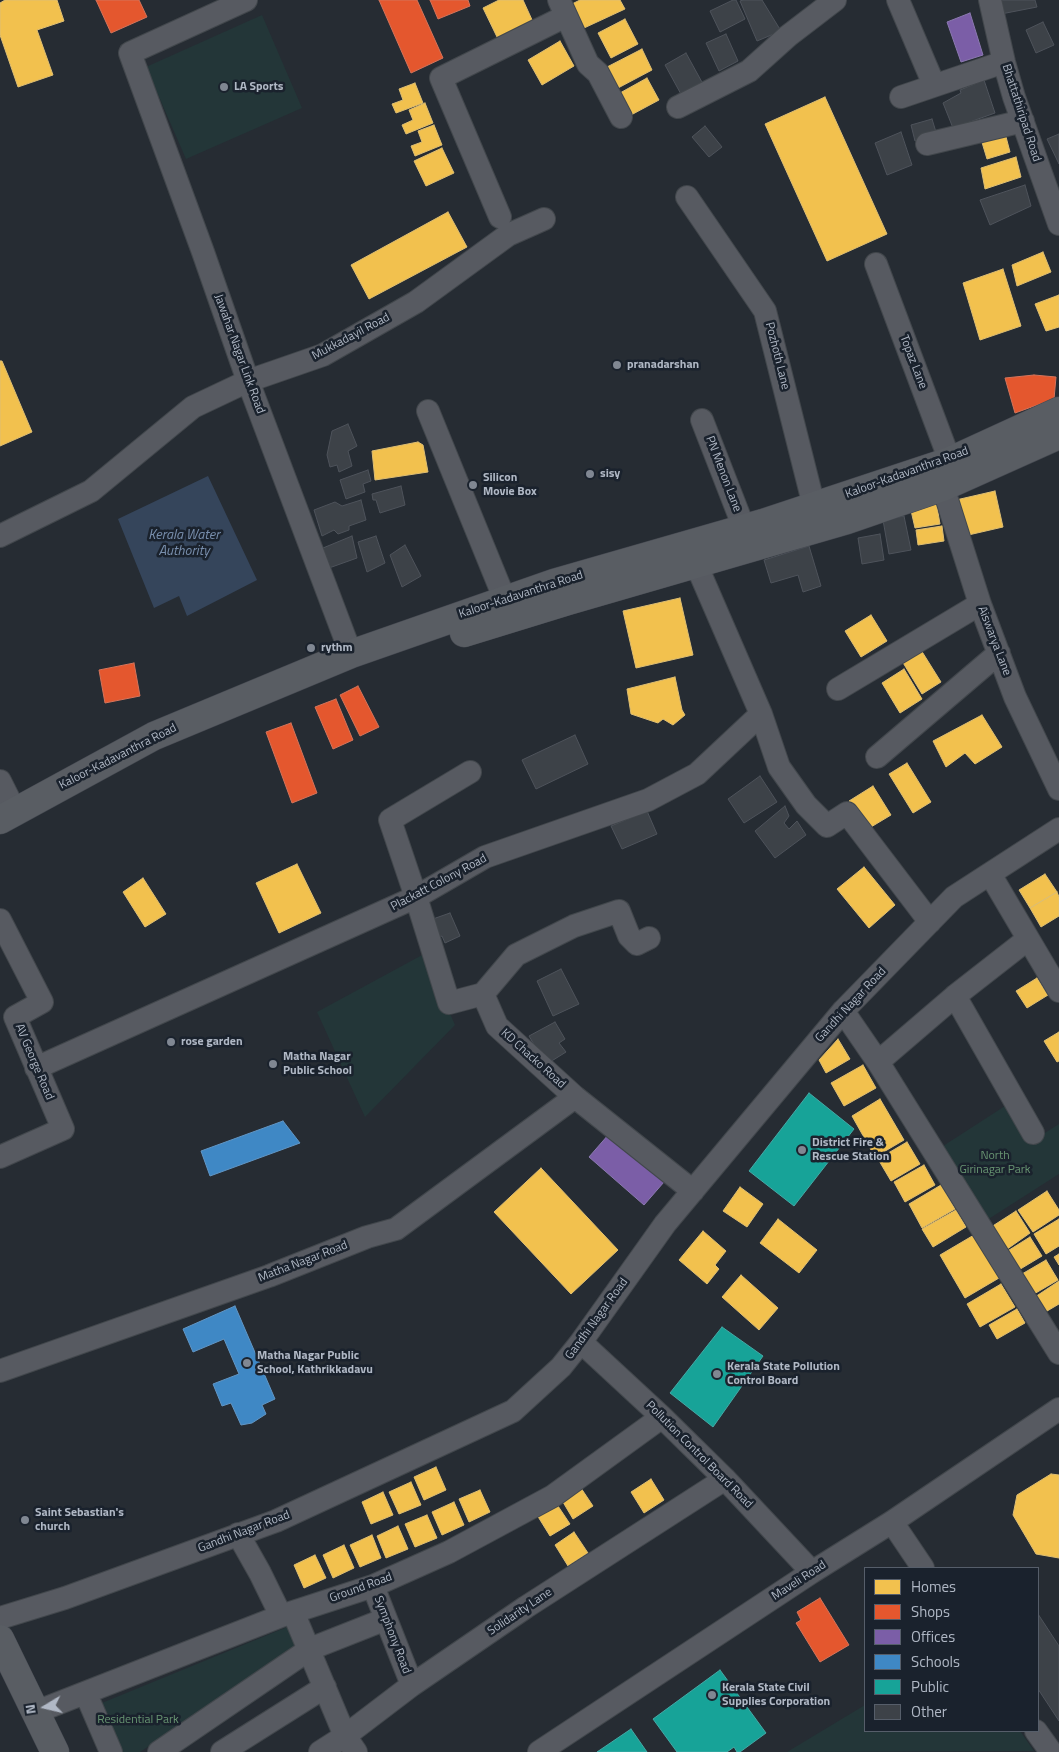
<!DOCTYPE html>
<html>
<head>
<meta charset="utf-8">
<style>
  body { margin:0 }
  #map { position:relative; width:1059px; height:1752px; overflow:hidden; background:#262c33; font-family:"Titillium Web",sans-serif }
  canvas { display:block }
  .legend { position:absolute; left:864px; top:1567px; width:175px; height:165px; box-sizing:border-box; background:#1a222d; border:1px solid #565e6a; margin:0; padding:6px 9px; list-style:none; font-size:15px; color:#b0b8c5 }
  .legend li { display:flex; align-items:center; gap:10px; height:25px }
  .legend b { width:25px; border:1px solid #565e6a }
  .north { position:absolute; left:20px; top:1682px; width:50px; height:50px; -webkit-text-stroke:4px #1a222d; paint-order:stroke; rotate:261deg; font-size:14px; font-weight:700; line-height:20px; text-align:center; color:#b0b8c5 }
  .north::after { content:''; display:block; margin:auto; width:18px; height:22px; background:#b0b8c5; clip-path:polygon(50% 0,100% 100%,50% 72%,0 100%) }
</style>
</head>
<body>
<div id="map">
<canvas width="1059" height="1752"></canvas>
<ul class="legend">
<li><b style="height:14px;background:#f2c14e"></b>Homes</li>
<li><b style="height:14px;background:#e4572e"></b>Shops</li>
<li><b style="height:14px;background:#7b5ea7"></b>Offices</li>
<li><b style="height:14px;background:#3f88c5"></b>Schools</li>
<li><b style="height:14px;background:#17a398"></b>Public</li>
<li><b style="height:14px;background:#3d4248"></b>Other</li>
</ul>
<div class="north">N</div>
</div>
<script>
const c = document.querySelector('canvas').getContext('2d');
c.lineJoin = 'round';
function paint(path, color) { c.fillStyle = color; c.fill(path, 'evenodd'); }
const toPath = rows => new Path2D(rows.map(r => 'M' + r).join(''));
function strokePath(path, color, width, dash) { c.strokeStyle = color; c.lineWidth = width; c.lineCap = dash ? 'butt' : 'round'; c.setLineDash(dash || []); c.stroke(path); }
function write(font, color, halo, rows, align = 'center') {
  c.font = font + ' "Titillium Web",sans-serif'; c.lineWidth = 5; c.setLineDash([]); c.textBaseline = 'middle'; c.strokeStyle = halo; c.fillStyle = color; for (const [text, x, y, turn = 0] of rows) {
    c.save(); c.translate(x, y); c.rotate((+turn || 0) * Math.PI / 180); c.textAlign = isNaN(turn) ? turn : align; if (halo) c.strokeText(text, 0, 0); c.fillText(text, 0, 0); c.restore();
  }
}
const green = toPath([
  [262,15,302,108,186,159,146,67],
  [424,954,455,1025,365,1117,317,1012],
  [1005,1106,1029,1143,1059,1124,1059,1174,987,1220,940,1148],
  [292,1625,301,1645,140,1752,118,1752,97,1705],
  [865,1705,865,1731,1020,1731,1034,1751,787,1752]
]);
const water = toPath([
  [208,476,257,580,187,616,179,596,154,608,118,519]
]);
const homes = toPath([
  [5,0,57,0,64,21,37,30,53,75,18,87,0,35,0,3,5,0],
  [499,0,523,0,533,22,498,39,483,8,499,0],
  [580,0,620,0,625,9,584,28,572,4,580,0],
  [625,19,638,44,611,58,598,33,625,19],
  [560,41,574,66,542,85,528,60,560,41],
  [642,49,652,70,618,88,607,67,642,49],
  [647,78,659,100,631,115,620,93,647,78],
  [415,83,423,103,396,113,392,104,403,100,399,89,415,83],
  [825,97,887,234,827,261,765,124,825,97],
  [425,103,433,123,406,134,402,125,413,120,409,110,425,103],
  [434,125,442,145,415,156,411,146,422,142,418,131,434,125],
  [1005,133,1010,152,987,159,981,139,1005,133],
  [442,148,454,173,426,186,414,161,442,148],
  [1016,157,1021,177,985,189,981,168,1016,157],
  [448,212,467,247,369,299,351,265,448,212],
  [1043,252,1051,272,1017,286,1012,265,1043,252],
  [1003,269,1021,326,980,340,963,283,1003,269],
  [1059,295,1059,327,1046,331,1035,304,1059,295],
  [0,361,2,361,32,432,0,446,0,361],
  [418,442,423,445,428,472,375,480,372,451,418,442],
  [995,491,1003,527,964,536,956,500,995,491],
  [936,501,940,524,915,528,910,506,936,501],
  [942,526,944,541,918,545,916,530,942,526],
  [680,598,693,655,636,668,623,611,680,598],
  [871,615,887,641,861,657,845,631,871,615],
  [921,650,941,682,922,694,902,661,921,650],
  [904,669,922,699,900,713,882,683,904,669],
  [675,677,682,710,685,715,673,725,663,719,658,723,631,714,627,689,675,677],
  [982,715,1002,747,975,764,965,753,946,767,933,741,982,715],
  [907,763,931,802,913,813,889,774,907,763],
  [873,786,891,815,866,830,849,801,873,786],
  [297,864,321,913,279,933,256,883,297,864],
  [864,867,895,905,869,928,837,889,864,867],
  [1045,874,1057,892,1030,908,1019,890,1045,874],
  [143,878,166,914,145,927,123,892,143,878],
  [1057,892,1059,897,1059,916,1041,927,1030,908,1057,892],
  [1037,978,1048,995,1027,1008,1016,991,1037,978],
  [1059,1032,1059,1061,1057,1062,1044,1041,1059,1032],
  [838,1039,850,1059,826,1073,819,1060,838,1039],
  [863,1065,876,1088,844,1106,831,1083,863,1065],
  [880,1099,904,1140,875,1157,852,1116,880,1099],
  [907,1142,920,1164,891,1181,878,1159,907,1142],
  [924,1165,935,1185,905,1202,894,1182,924,1165],
  [541,1168,618,1250,571,1294,494,1212,541,1168],
  [941,1185,955,1209,922,1228,909,1204,941,1185],
  [740,1187,763,1204,747,1227,723,1211,740,1187],
  [1047,1191,1059,1210,1059,1215,1033,1232,1018,1210,1047,1191],
  [956,1210,966,1227,933,1247,922,1229,956,1210],
  [1016,1211,1030,1233,1003,1252,988,1229,1016,1211],
  [778,1219,817,1250,799,1273,760,1243,778,1219],
  [1059,1219,1059,1246,1046,1254,1034,1234,1059,1219],
  [703,1231,726,1251,715,1265,719,1269,707,1284,679,1260,703,1231],
  [974,1235,999,1278,965,1298,940,1255,974,1235],
  [1030,1237,1042,1256,1017,1271,1006,1252,1030,1237],
  [1059,1254,1059,1265,1054,1257,1059,1254],
  [1046,1260,1058,1280,1034,1294,1022,1274,1046,1260],
  [741,1275,778,1308,759,1330,722,1297,741,1275],
  [1059,1281,1059,1304,1042,1314,1032,1299,1059,1281],
  [1001,1284,1015,1307,980,1327,967,1304,1001,1284],
  [1017,1309,1025,1323,997,1339,989,1325,1017,1309],
  [436,1467,446,1490,424,1500,414,1477,436,1467],
  [1051,1474,1059,1475,1059,1558,1036,1554,1013,1515,1017,1495,1051,1474],
  [651,1479,664,1500,644,1513,631,1492,651,1479],
  [411,1482,421,1505,399,1514,389,1492,411,1482],
  [579,1485,593,1506,573,1519,560,1497,579,1485],
  [480,1490,490,1512,469,1522,459,1499,480,1490],
  [383,1492,393,1515,371,1524,362,1502,383,1492],
  [454,1502,464,1525,442,1535,432,1512,454,1502],
  [556,1503,570,1524,550,1536,537,1515,556,1503],
  [427,1515,437,1538,415,1547,405,1524,427,1515],
  [398,1526,408,1549,386,1558,377,1536,398,1526],
  [574,1532,588,1553,568,1566,555,1545,574,1532],
  [372,1535,381,1558,360,1567,350,1545,372,1535],
  [344,1545,354,1568,333,1578,323,1555,344,1545],
  [315,1555,326,1578,304,1588,294,1565,315,1555]
]);
const shops = toPath([
  [96,0,139,0,147,17,111,33,96,0],
  [379,0,417,0,443,58,411,73,379,0],
  [430,0,468,0,470,6,438,19,430,0],
  [1034,375,1056,377,1054,399,1015,413,1005,378,1034,375],
  [134,663,140,696,105,703,99,670,134,663],
  [358,686,379,727,360,736,340,695,358,686],
  [336,699,353,740,333,749,315,707,336,699],
  [291,723,317,793,292,803,266,732,291,723],
  [820,1598,849,1645,820,1662,796,1623,801,1620,797,1612,820,1598]
]);
const offices = toPath([
  [970,13,983,55,961,62,947,22,970,13],
  [609,1134,664,1182,644,1205,589,1157,609,1134]
]);
const schools = toPath([
  [283,1121,300,1143,210,1176,201,1151,283,1121],
  [235,1306,275,1399,262,1405,266,1414,252,1423,241,1425,231,1403,222,1406,213,1384,239,1374,224,1339,193,1352,183,1329,235,1306]
]);
const public = toPath([
  [809,1093,854,1129,794,1206,749,1171,809,1093],
  [722,1327,763,1356,713,1427,670,1393,722,1327],
  [720,1670,766,1733,740,1752,737,1752,734,1747,727,1752,677,1752,653,1719,720,1670],
  [631,1729,647,1752,597,1752,631,1729]
]);
const building = toPath([
  [733,0,736,0,745,19,720,32,710,11,733,0],
  [743,0,762,0,781,31,757,41,740,1,743,0],
  [999,0,1035,0,1037,7,1001,14,999,0],
  [1043,22,1054,45,1036,53,1026,30,1043,22],
  [726,34,738,61,719,71,706,43,726,34],
  [686,53,703,84,682,96,665,65,686,53],
  [984,80,995,113,953,128,943,103,961,93,960,90,984,80],
  [932,119,936,132,915,141,911,125,932,119],
  [705,126,722,147,709,157,692,137,705,126],
  [901,132,912,165,887,175,875,143,901,132],
  [1059,134,1059,164,1047,139,1059,134],
  [1025,185,1031,206,990,225,980,200,1025,185],
  [348,424,357,446,348,451,352,466,339,472,337,465,330,467,327,455,332,431,348,424],
  [368,470,371,481,363,484,365,492,346,499,340,480,368,470],
  [401,486,405,505,380,513,376,500,373,500,372,494,401,486],
  [361,500,366,520,349,526,349,530,338,534,334,530,322,536,314,510,335,502,342,506,361,500],
  [904,516,911,550,889,554,883,520,904,516],
  [880,534,884,560,862,564,858,538,880,534],
  [352,536,357,558,329,568,323,548,352,536],
  [376,536,385,563,367,572,358,542,376,536],
  [405,545,421,576,402,587,390,555,405,545],
  [809,546,821,586,803,592,798,575,771,583,764,560,809,546],
  [575,735,588,764,536,789,522,760,575,735],
  [760,776,777,802,744,823,728,799,760,776],
  [785,806,789,816,784,823,789,829,797,821,806,835,775,858,755,831,785,806],
  [647,811,657,834,622,849,611,826,647,811],
  [450,913,460,936,445,943,442,936,435,939,430,920,450,913],
  [561,969,579,1004,553,1016,537,981,561,969],
  [555,1022,565,1039,559,1043,566,1052,550,1062,547,1056,543,1060,529,1036,555,1022],
  [1038,1614,1059,1646,1059,1721,1038,1689,1038,1614]
]);
const minor = toPath([
  [246,0,130,53,203,252,248,381,351,654],
  [559,0,588,64,598,73,621,117],
  [898,0,934,85],
  [990,0,1004,62,1014,97,1059,224],
  [901,97,1004,62],
  [678,107,749,71,788,36,835,0],
  [927,144,1023,121],
  [687,197,765,311,814,506],
  [500,217,441,78,566,16],
  [876,264,950,461],
  [428,411,505,600],
  [702,420,744,528],
  [943,487,980,604,1015,697,1059,789],
  [0,536,91,491,193,407,248,381,323,355,416,302,508,235,544,219],
  [696,564,761,714,779,767,806,805,827,826,847,813,930,922],
  [838,689,980,604],
  [877,757,999,653],
  [470,772,390,820,416,897,449,1003,483,994],
  [0,781,15,811],
  [990,874,1059,991],
  [0,920,42,1002,15,1017,63,1129,0,1157],
  [649,938,637,944,629,936,619,911,574,926,516,955,483,994,497,1026,575,1097,693,1191],
  [955,996,1033,1133],
  [843,1011,878,1062,1059,1353],
  [878,1062,955,996,1028,939],
  [36,1068,416,897,485,857,648,800,697,774,761,714],
  [581,1342,662,1417,725,1479,812,1572],
  [0,1371,269,1276,367,1237,396,1229,575,1097],
  [892,1522,923,1568],
  [238,1534,260,1573,281,1616],
  [373,1586,412,1685],
  [293,1612,345,1736,356,1752],
  [0,1618,65,1598,276,1521,513,1411,561,1367,581,1342,665,1224,843,1011,954,897,1059,829],
  [86,1694,111,1752],
  [36,1712,281,1616,373,1586,449,1552,553,1496,662,1417],
  [1036,1731,1051,1752],
  [159,1752,310,1649,386,1619],
  [222,1752,325,1687],
  [320,1752,345,1736,412,1685,526,1607,725,1479],
  [539,1752,812,1572,892,1522,1059,1409]
]);
const major = toPath([
  [464,633,568,601,847,520,943,487,1059,435],
  [0,820,154,736,351,654,554,583,763,523,950,461,1059,411],
  [0,1639,55,1752]
]);
const markers = [
  [224,87,5,"#808792"],
  [617,365,5,"#808792"],
  [590,474,5,"#808792"],
  [473,485,5,"#808792"],
  [311,648,5,"#808792"],
  [171,1042,5,"#808792"],
  [273,1064,5,"#808792"],
  [802,1150,5,"#808792"],
  [247,1363,5,"#808792"],
  [717,1374,5,"#808792"],
  [25,1520,5,"#808792"],
  [712,1695,5,"#808792"]
];
const poiNames = [
  ["LA Sports",234,87],
  ["pranadarshan",627,365],
  ["sisy",600,474],
  ["Silicon",483,478],
  ["Movie Box",483,492],
  ["rythm",321,648],
  ["rose garden",181,1042],
  ["Matha Nagar",283,1057],
  ["Public School",283,1071],
  ["District Fire &",812,1143],
  ["Rescue Station",812,1157],
  ["Matha Nagar Public",257,1356],
  ["School, Kathrikkadavu",257,1370],
  ["Kerala State Pollution",727,1367],
  ["Control Board",727,1381],
  ["Saint Sebastian's",35,1513],
  ["church",35,1527],
  ["Kerala State Civil",722,1688],
  ["Supplies Corporation",722,1702]
];
const streetNames = [
  ["Bhattathiripad Road",1021,113,72],
  ["Mukkadayil Road",351,337,-28],
  ["Jawahar Nagar Link Road",239,354,70],
  ["Pozhoth Lane",777,356,76],
  ["Topaz Lane",913,362,69],
  ["Kaloor-Kadavanthra Road",907,473,-20],
  ["PN Menon Lane",723,474,69],
  ["Kaloor-Kadavanthra Road",521,595,-18],
  ["Aiswarya Lane",994,641,69],
  ["Kaloor-Kadavanthra Road",118,757,-27],
  ["Plackatt Colony Road",439,883,-28],
  ["Gandhi Nagar Road",851,1005,-47],
  ["KD Chacko Road",533,1059,42],
  ["AV George Road",34,1062,67],
  ["Matha Nagar Road",303,1262,-21],
  ["Gandhi Nagar Road",597,1319,-54],
  ["Pollution Control Board Road",699,1455,45],
  ["Gandhi Nagar Road",244,1532,-21],
  ["Maveli Road",799,1581,-33],
  ["Ground Road",361,1588,-20],
  ["Solidarity Lane",520,1612,-34],
  ["Symphony Road",392,1635,69]
];
const parkNames = [
  ["North",995,1156],
  ["Girinagar Park",995,1170],
  ["Residential Park",138,1720]
];
const waterNames = [
  ["Kerala Water",184,536],
  ["Authority",184,552]
];
paint(green, '#233638');
paint(water, '#35455b');
paint(homes, '#f2c14e');
strokePath(homes, '#debe72', 1);
paint(shops, '#e4572e');
strokePath(shops, '#d4745b', 1);
paint(offices, '#7b5ea7');
strokePath(offices, '#8b79b0', 1);
paint(schools, '#3f88c5');
strokePath(schools, '#6196c5', 1);
paint(public, '#17a398');
strokePath(public, '#45a9a6', 1);
paint(building, '#3d4248');
strokePath(building, '#4e535b', 1);
strokePath(minor, '#42474c', 24);
strokePath(major, '#444850', 29);
strokePath(minor, '#575a61', 22);
strokePath(major, '#595d63', 28);
for (const [x, y, r, color] of markers) { const dot = new Path2D(); dot.arc(x, y, r, 0, 2 * Math.PI); c.fillStyle = color; c.fill(dot); strokePath(dot, '#1a222d', 2); }
write('bold 12px', '#b0b8c5', '#1a222d', poiNames, 'left');
write('12px', '#b0b8c5', '#1a222d', streetNames);
write('12px', '#689572', '#1a222d', parkNames);
write('italic 14px', '#788eac', '#1a222d', waterNames);
</script>
</body>
</html>
